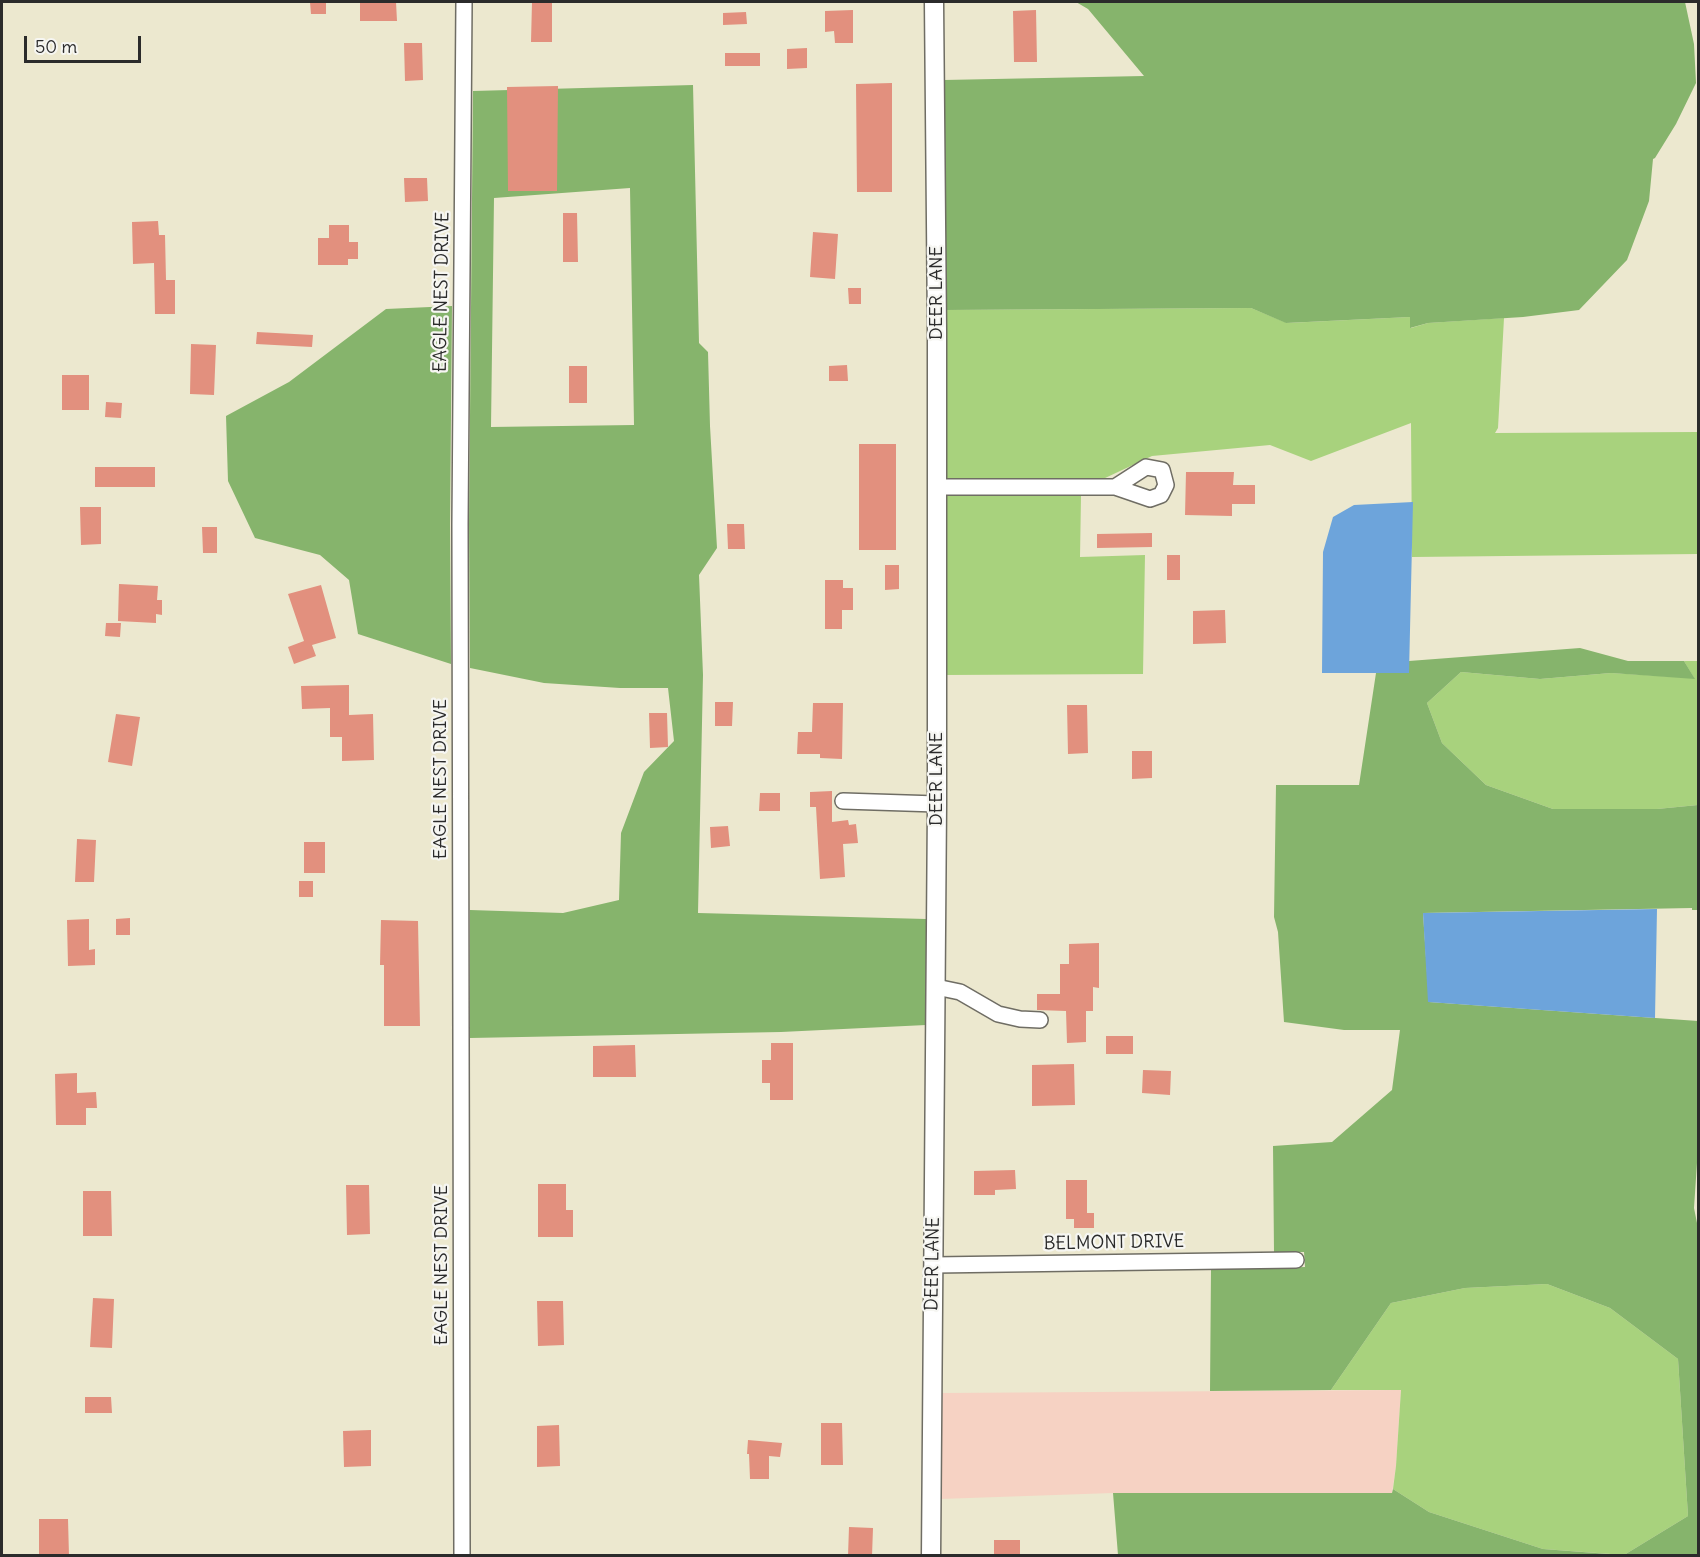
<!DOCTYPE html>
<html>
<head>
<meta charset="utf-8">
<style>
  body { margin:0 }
  #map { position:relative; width:1700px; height:1557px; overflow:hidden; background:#ece8cf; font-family:Delius,sans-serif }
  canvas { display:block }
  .frame { position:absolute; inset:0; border:3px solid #2b2b2b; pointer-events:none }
  .scale { position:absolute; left:24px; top:36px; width:117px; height:27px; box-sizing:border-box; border:3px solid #2b2b2b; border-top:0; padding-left:8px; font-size:18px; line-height:21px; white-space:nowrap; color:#2b2b2b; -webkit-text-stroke:4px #f6f6f2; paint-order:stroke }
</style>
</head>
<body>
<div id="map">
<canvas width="1700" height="1557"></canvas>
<div class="frame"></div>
<div class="scale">50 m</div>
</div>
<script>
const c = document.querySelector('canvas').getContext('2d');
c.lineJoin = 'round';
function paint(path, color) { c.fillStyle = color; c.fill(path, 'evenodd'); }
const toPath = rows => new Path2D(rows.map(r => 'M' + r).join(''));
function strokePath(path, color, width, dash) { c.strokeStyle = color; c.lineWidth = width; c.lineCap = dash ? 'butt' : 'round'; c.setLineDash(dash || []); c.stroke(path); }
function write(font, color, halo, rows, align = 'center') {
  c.font = font + ' Delius,sans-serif'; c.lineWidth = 4.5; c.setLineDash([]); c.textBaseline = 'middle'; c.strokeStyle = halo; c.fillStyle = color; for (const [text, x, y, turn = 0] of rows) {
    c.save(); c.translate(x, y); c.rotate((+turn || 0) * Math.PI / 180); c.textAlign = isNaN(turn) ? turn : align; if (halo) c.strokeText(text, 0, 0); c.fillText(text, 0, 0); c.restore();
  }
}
const built = toPath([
  [1401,1390,1396,1466,1392,1493,1113,1493,940,1499,941,1393]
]);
const green = toPath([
  [1251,308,1287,323,1410,317,1411,328,1428,323,1504,318,1498,428,1495,433,1698,432,1698,554,1412,557,1411,423,1311,461,1270,445,1152,456,1103,479,945,480,946,310],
  [945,495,1081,496,1080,557,1145,555,1143,674,945,675],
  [1684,661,1698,661,1698,805,1657,809,1553,809,1486,785,1442,743,1427,703,1461,672,1540,679,1611,673,1694,678],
  [1547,1284,1610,1308,1678,1359,1688,1516,1624,1555,1543,1549,1429,1512,1393,1489,1396,1466,1401,1390,1331,1390,1391,1303,1465,1288]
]);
const forest = toPath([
  [1076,2,1685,2,1694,44,1696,83,1676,124,1655,158,1653,159,1649,201,1627,260,1579,310,1523,317,1428,323,1410,328,1410,317,1286,323,1251,308,946,310,944,80,1144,76,1088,9],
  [693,85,699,343,708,352,710,426,717,548,699,575,703,675,698,913,926,919,927,986,925,992,926,993,926,1025,781,1032,470,1038,470,910,563,913,619,900,621,833,644,772,674,741,668,688,620,688,544,683,470,668,469,524,473,91],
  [630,188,634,425,491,427,494,198],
  [452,306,450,524,451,664,358,634,349,580,320,555,255,538,228,481,226,416,289,382,386,309],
  [1580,648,1628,661,1684,661,1695,679,1611,673,1540,679,1461,672,1427,703,1442,743,1486,785,1553,809,1657,809,1698,805,1698,910,1692,910,1692,908,1423,913,1429,1002,1698,1021,1698,1148,1694,1208,1698,1228,1698,1555,1624,1555,1688,1516,1678,1359,1610,1308,1547,1284,1465,1288,1391,1303,1331,1390,1210,1391,1211,1269,1305,1267,1304,1252,1274,1252,1273,1146,1332,1142,1392,1090,1400,1030,1344,1030,1284,1022,1278,932,1274,917,1276,785,1359,785,1376,673,1409,673,1409,661],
  [1393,1489,1429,1512,1543,1549,1622,1555,1118,1555,1113,1493,1392,1493]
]);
const water = toPath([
  [1413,502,1409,673,1322,673,1323,552,1333,517,1354,505],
  [1657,909,1655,1018,1428,1002,1423,913]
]);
const building = toPath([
  [310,2,326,2,326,14,311,14],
  [360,2,396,2,397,21,360,21],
  [532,2,552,2,552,42,531,42],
  [853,10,853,43,835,43,834,31,825,32,825,11],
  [1036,10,1037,62,1014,62,1013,11],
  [746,12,747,24,723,25,723,13],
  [404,43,422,43,423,80,405,81],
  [807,48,807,68,787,69,787,49],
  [725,53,760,53,760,66,725,66],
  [892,83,892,192,857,192,856,84],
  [558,86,557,191,508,191,507,87],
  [404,178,427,178,428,201,405,202],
  [563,213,577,213,578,262,563,262],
  [158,221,159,235,165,235,166,280,175,280,175,314,155,314,154,263,133,264,132,222],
  [329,225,349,225,349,242,358,242,358,259,348,259,348,265,318,265,318,238,329,238],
  [813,232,838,234,835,279,810,277],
  [848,288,861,288,861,304,849,304],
  [257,332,313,335,312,347,256,344],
  [191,344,216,345,214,395,190,394],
  [847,365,848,381,829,381,829,366],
  [569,366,587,366,587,403,569,403],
  [62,375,89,375,89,410,62,410],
  [106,402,122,403,121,418,105,417],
  [859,444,896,444,896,550,859,550],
  [95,467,155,467,155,487,95,487],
  [1186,472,1234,472,1233,485,1255,485,1255,504,1232,504,1232,516,1185,515],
  [80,507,101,507,101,544,81,545],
  [727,524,744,524,745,549,728,549],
  [202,527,217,527,217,553,203,553],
  [1152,533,1152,547,1097,548,1097,534],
  [1167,555,1180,555,1180,580,1167,580],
  [885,565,899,565,899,589,885,590],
  [825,580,843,580,843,588,853,588,853,610,842,610,842,629,825,629],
  [119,584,158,586,157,600,162,600,162,615,156,614,156,623,118,621],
  [321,585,336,638,312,645,316,656,294,664,288,647,304,641,288,594],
  [1225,610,1226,643,1193,644,1193,611],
  [106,623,121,623,120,637,105,636],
  [349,685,349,715,373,714,374,760,342,761,342,737,330,737,330,708,302,709,301,686],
  [715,702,733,702,732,726,715,726],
  [813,703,843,703,842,759,820,758,820,754,797,754,798,732,812,732],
  [1067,705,1087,705,1088,753,1068,754],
  [649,713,667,713,668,747,650,748],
  [116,714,140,717,132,766,108,762],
  [1132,751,1152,751,1152,778,1132,779],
  [832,791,832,822,848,820,849,825,856,824,858,843,843,844,845,877,820,879,816,807,810,807,810,792],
  [760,793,780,793,780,811,759,811],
  [728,826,730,846,711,848,710,827],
  [77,839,96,840,94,882,75,882],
  [304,842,325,842,325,873,304,873],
  [299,881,313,881,313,897,299,897],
  [130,918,130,935,116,935,116,919],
  [89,919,89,950,95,949,95,965,68,966,67,920],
  [381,920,418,921,420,1026,384,1026,384,965,380,965],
  [1099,943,1099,988,1093,987,1093,1011,1086,1011,1086,1042,1067,1043,1066,1011,1037,1010,1037,994,1060,994,1060,964,1069,964,1069,944],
  [1106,1036,1133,1036,1133,1054,1106,1054],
  [771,1043,793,1043,793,1100,770,1100,770,1083,762,1083,762,1060,771,1060],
  [635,1045,636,1077,593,1077,593,1046],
  [1074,1064,1075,1105,1032,1106,1032,1065],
  [1143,1070,1171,1071,1170,1095,1142,1093],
  [77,1073,77,1093,96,1092,97,1108,86,1108,86,1125,56,1125,55,1074],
  [1015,1170,1016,1189,995,1190,995,1195,974,1195,974,1171],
  [1066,1180,1087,1180,1087,1213,1094,1213,1094,1228,1074,1228,1074,1219,1066,1219],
  [538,1184,566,1184,566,1210,573,1210,573,1237,538,1237],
  [346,1185,369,1185,370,1234,347,1235],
  [83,1191,111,1191,112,1236,83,1236],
  [93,1298,114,1299,112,1348,90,1347],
  [537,1301,563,1301,564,1345,538,1346],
  [85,1397,111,1397,112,1413,85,1413],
  [821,1423,842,1423,843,1465,821,1465],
  [559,1425,560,1466,537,1467,537,1426],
  [371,1430,371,1466,344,1467,343,1431],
  [748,1440,782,1443,780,1457,769,1456,769,1479,750,1479,749,1454,747,1454],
  [39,1519,68,1519,69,1556,39,1556],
  [849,1527,873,1528,872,1556,848,1556],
  [994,1540,1020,1540,1020,1556,994,1556]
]);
const minor = toPath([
  [936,487,1115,487,1150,499,1161,495,1166,485,1162,470,1146,467,1115,487],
  [843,801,937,804],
  [936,987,960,992,998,1014,1020,1019,1040,1020],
  [934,1265,1296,1260],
  [462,1556,460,524,464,2]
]);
const tertiary = toPath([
  [931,1556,937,804,937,331,934,2]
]);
const streetNames = [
  ["EAGLE NEST DRIVE",442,292,-89],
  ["DEER LANE",937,293,-90],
  ["EAGLE NEST DRIVE",441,779,-90],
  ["DEER LANE",937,779,-90],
  ["BELMONT DRIVE",1114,1243,-1],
  ["DEER LANE",933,1264,-89],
  ["EAGLE NEST DRIVE",442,1265,-90]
];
paint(built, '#f6d2c3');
paint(green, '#a8d27d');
paint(forest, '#86b46c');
paint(water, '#6da4db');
paint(building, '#e2907e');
strokePath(minor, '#6f6d64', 18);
strokePath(tertiary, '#6f6d64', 21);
strokePath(minor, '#fff', 15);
strokePath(tertiary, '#fff', 18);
write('18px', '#2b2b2b', '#f6f6f2', streetNames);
</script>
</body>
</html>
